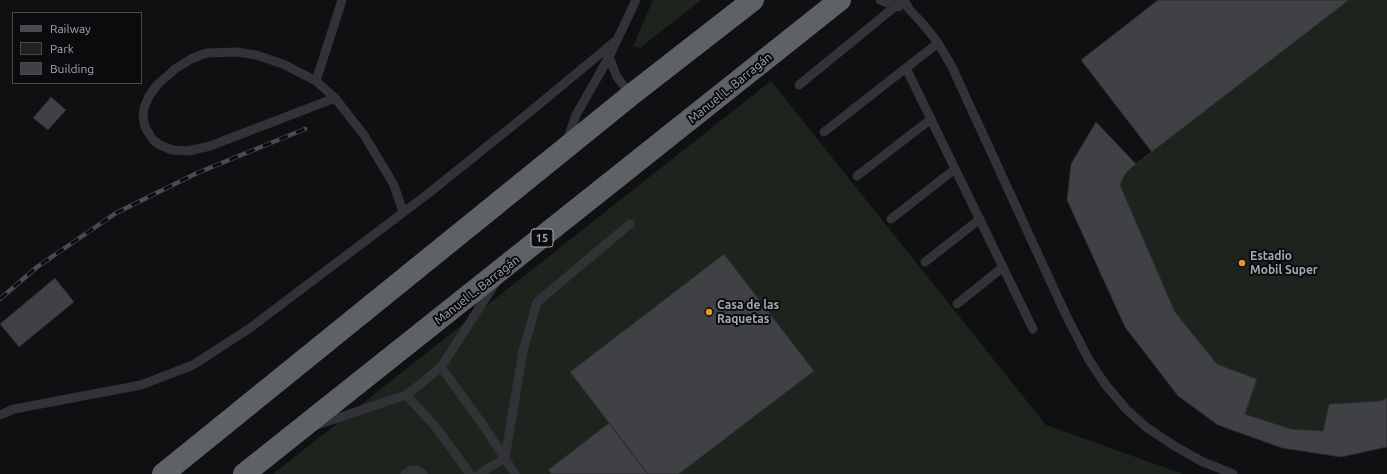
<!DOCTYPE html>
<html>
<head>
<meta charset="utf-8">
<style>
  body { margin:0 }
  #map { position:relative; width:1387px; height:474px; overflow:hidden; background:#101012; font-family:Ubuntu,sans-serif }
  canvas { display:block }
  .legend { position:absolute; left:12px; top:12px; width:130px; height:72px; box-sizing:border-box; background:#0b0b0d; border:1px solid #474a4f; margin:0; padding:5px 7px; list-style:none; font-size:12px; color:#a2a9b2 }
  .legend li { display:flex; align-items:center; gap:8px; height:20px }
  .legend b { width:20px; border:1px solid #474a4f }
</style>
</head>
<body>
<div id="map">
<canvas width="1387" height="474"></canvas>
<ul class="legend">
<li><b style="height:5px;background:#484b4f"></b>Railway</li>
<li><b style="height:11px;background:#1d241d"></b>Park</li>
<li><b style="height:11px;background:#3f4145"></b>Building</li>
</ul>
</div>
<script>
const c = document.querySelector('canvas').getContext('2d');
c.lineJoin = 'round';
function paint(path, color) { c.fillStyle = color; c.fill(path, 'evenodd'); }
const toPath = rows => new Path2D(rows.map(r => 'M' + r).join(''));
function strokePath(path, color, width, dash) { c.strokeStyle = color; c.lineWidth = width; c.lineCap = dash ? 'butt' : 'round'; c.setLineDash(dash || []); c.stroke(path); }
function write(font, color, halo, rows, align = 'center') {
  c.font = font + ' Ubuntu,sans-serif'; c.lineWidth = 4; c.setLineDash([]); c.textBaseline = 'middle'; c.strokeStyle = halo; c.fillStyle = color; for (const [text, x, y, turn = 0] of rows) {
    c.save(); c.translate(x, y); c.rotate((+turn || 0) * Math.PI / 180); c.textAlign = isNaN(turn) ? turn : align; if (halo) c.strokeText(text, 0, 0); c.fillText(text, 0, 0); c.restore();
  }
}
const green = toPath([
  [653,0,701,0,640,48,633,46],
  [1158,0,1387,0,1387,447,1341,457,1282,448,1218,425,1071,164,1096,122,1136,164,1151,152,1081,60],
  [771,81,1046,425,1183,474,273,474]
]);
const building = toPath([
  [1158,0,1349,0,1131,168,1125,174,1120,185,1175,312,1217,364,1257,379,1245,414,1291,429,1323,431,1329,404,1379,401,1387,398,1387,447,1341,457,1282,448,1218,425,1178,396,1125,327,1067,200,1071,164,1096,122,1136,164,1152,152,1081,60,1158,0],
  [51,97,66,110,48,130,33,118,51,97],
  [724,254,814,371,679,474,648,474,570,372,724,254],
  [55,278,74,302,19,347,0,324,55,278],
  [609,423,648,474,551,474,548,470,609,423]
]);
const lane = toPath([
  [342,0,316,81,335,98,364,135,394,185,403,212],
  [880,0,899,7],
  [904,0,909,9,923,24,938,43,952,67,1065,313,1089,360,1105,384,1126,409,1146,427,1173,445,1201,461,1233,474],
  [609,57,617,77,631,95],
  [906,68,1033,329],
  [316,81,283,64,256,55,237,52,206,53,191,59,175,69,157,85,149,96,144,108,143,117,145,127,153,140,160,145,172,150,188,151,210,146,335,98],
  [799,85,903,0],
  [824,132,938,43],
  [567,141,576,115,609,57,636,0],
  [857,176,931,119],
  [891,219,955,169],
  [925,262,980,219],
  [957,304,1003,267],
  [441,367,485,428,515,474],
  [406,395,435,426,470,474],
  [0,415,14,409,141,385,193,365,250,328,429,193,531,111,618,39],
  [317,425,406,395,418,386,441,367,496,282],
  [405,474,411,470,416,470,423,474],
  [479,474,505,458,523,351,537,302,630,224]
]);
const highway = toPath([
  [163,474,631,95,753,0],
  [244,474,840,0]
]);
const rail = toPath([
  [0,299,37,267,116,213,197,173,305,129]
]);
const markers = [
  [1242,263,4,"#ed922d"],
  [709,312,4,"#ed922d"]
];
const shields = [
  [542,238,22]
];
const shieldNames = [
  ["15",542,238]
];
const streetNames = [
  ["Manuel L. Barragán",730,88,-39],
  ["Manuel L. Barragán",477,290,-38]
];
const poiNames = [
  ["Estadio",1250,256],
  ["Mobil Super",1250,270],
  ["Casa de las",717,305],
  ["Raquetas",717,319]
];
paint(green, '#1d241d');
paint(building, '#3f4145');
strokePath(building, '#2a2b2e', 1);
strokePath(lane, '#313337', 9);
strokePath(highway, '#5e6267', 22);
strokePath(rail, '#484b4f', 4.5);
strokePath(rail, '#0b0b0d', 3, [9]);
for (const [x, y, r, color] of markers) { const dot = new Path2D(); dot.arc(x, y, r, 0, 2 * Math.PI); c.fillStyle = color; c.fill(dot); strokePath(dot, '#0b0b0d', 1.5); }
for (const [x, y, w] of shields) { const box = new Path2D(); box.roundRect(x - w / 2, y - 9, w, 18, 3); c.fillStyle = '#0b0b0d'; c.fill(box); strokePath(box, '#a2a9b2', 1); }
write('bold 11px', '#a2a9b2', null, shieldNames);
write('12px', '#a2a9b2', '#0b0b0d', streetNames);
write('bold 12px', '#a2a9b2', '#0b0b0d', poiNames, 'left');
</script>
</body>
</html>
